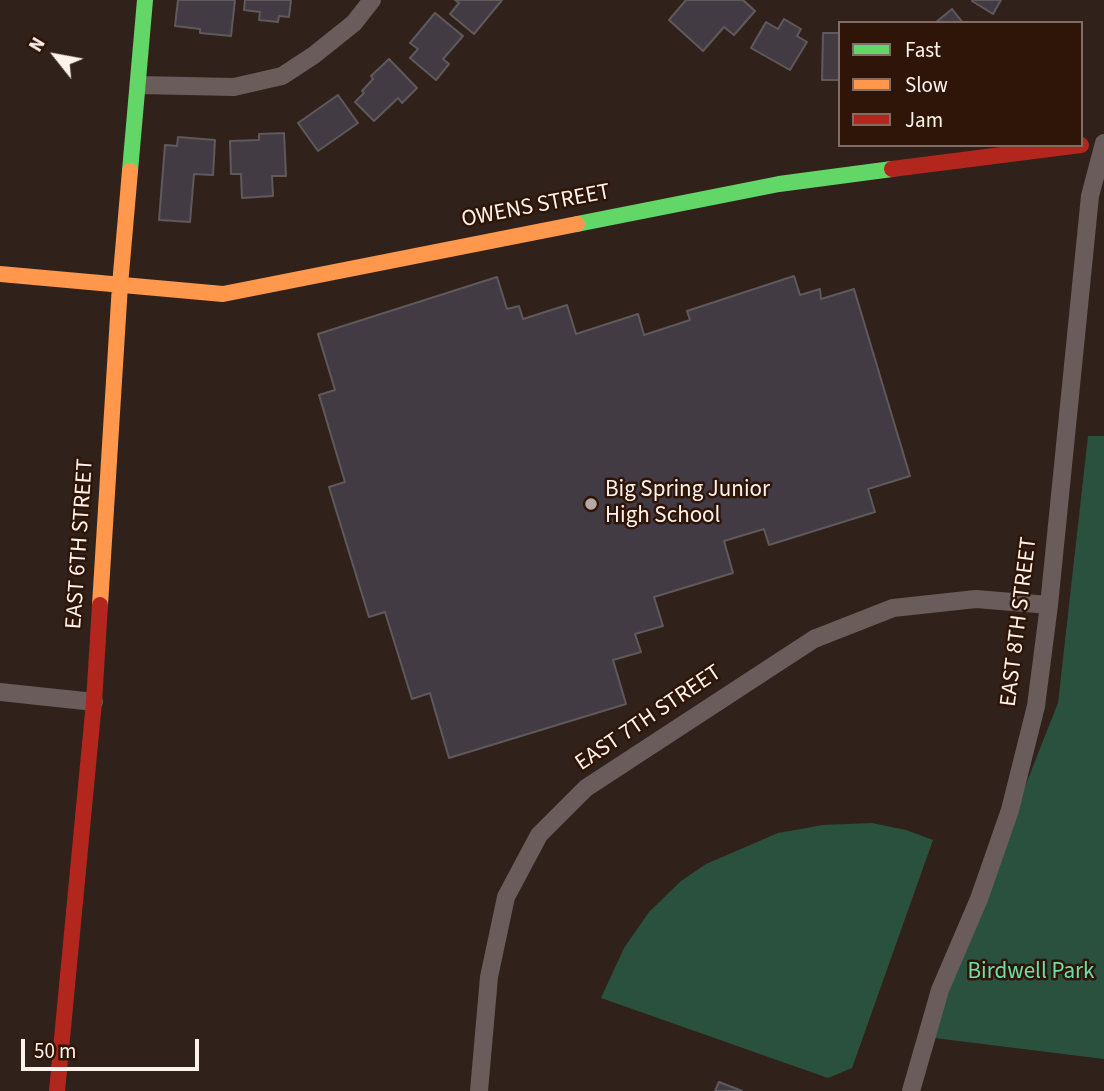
<!DOCTYPE html>
<html>
<head>
<meta charset="utf-8">
<style>
  body { margin:0 }
  #map { position:relative; width:1104px; height:1091px; overflow:hidden; background:#30221a; font-family:"Source Sans 3",sans-serif }
  canvas { display:block }
  .legend { position:absolute; left:838px; top:21px; width:245px; height:126px; box-sizing:border-box; background:#2e1508; border:2px solid #816d64; margin:0; padding:9px 12px; list-style:none; font-size:21px; color:#fef2ed }
  .legend li { display:flex; align-items:center; gap:14px; height:35px }
  .legend b { width:35px; border:2px solid #816d64 }
  .north { position:absolute; left:21px; top:21px; width:70px; height:70px; -webkit-text-stroke:5px #2e1508; paint-order:stroke; rotate:301deg; font-size:19px; font-weight:700; line-height:28px; text-align:center; color:#fef2ed }
  .north::after { content:''; display:block; margin:auto; width:24px; height:32px; background:#fef2ed; clip-path:polygon(50% 0,100% 100%,50% 72%,0 100%) }
  .scale { position:absolute; left:21px; top:1039px; width:178px; height:32px; box-sizing:border-box; border:4px solid #fef2ed; border-top:0; padding-left:9px; font-size:21px; line-height:24px; white-space:nowrap; color:#fef2ed; -webkit-text-stroke:5px #2e1508; paint-order:stroke }
</style>
</head>
<body>
<div id="map">
<canvas width="1104" height="1091"></canvas>
<ul class="legend">
<li><b style="height:9px;background:#63d668"></b>Fast</li>
<li><b style="height:9px;background:#ff974d"></b>Slow</li>
<li><b style="height:9px;background:#b3261e"></b>Jam</li>
</ul>
<div class="north">N</div>
<div class="scale">50 m</div>
</div>
<script>
const c = document.querySelector('canvas').getContext('2d');
c.lineJoin = 'round';
function paint(path, color) { c.fillStyle = color; c.fill(path, 'evenodd'); }
const toPath = rows => new Path2D(rows.map(r => 'M' + r).join(''));
function strokePath(path, color, width, dash) { c.strokeStyle = color; c.lineWidth = width; c.lineCap = dash ? 'butt' : 'round'; c.setLineDash(dash || []); c.stroke(path); }
function write(font, color, halo, rows, align = 'center') {
  c.font = font + ' "Source Sans 3",sans-serif'; c.lineWidth = 5; c.setLineDash([]); c.textBaseline = 'middle'; c.strokeStyle = halo; c.fillStyle = color; for (const [text, x, y, turn = 0] of rows) {
    c.save(); c.translate(x, y); c.rotate((+turn || 0) * Math.PI / 180); c.textAlign = isNaN(turn) ? turn : align; if (halo) c.strokeText(text, 0, 0); c.fillText(text, 0, 0); c.restore();
  }
}
const green = toPath([
  [1088,436,1104,436,1104,1059,926,1037,1058,703],
  [872,823,906,830,933,840,852,1068,828,1078,601,998,624,948,649,912,681,881,706,864,778,833,823,825]
]);
const building = toPath([
  [178,0,235,0,231,36,200,33,200,29,175,26,178,0],
  [245,0,291,0,289,17,279,16,278,22,259,20,260,12,244,10,245,0],
  [455,0,502,0,474,34,450,14,459,3,455,0],
  [686,0,743,0,755,11,734,35,724,27,703,51,669,20,686,0],
  [973,0,1001,0,993,14,972,1,973,0],
  [952,9,963,23,935,23,952,9],
  [435,13,463,36,443,59,449,64,436,80,410,58,418,49,410,43,435,13],
  [784,19,801,29,797,36,807,42,790,70,751,48,766,22,778,29,784,19],
  [823,33,840,33,840,80,822,80,823,33],
  [389,59,417,88,402,103,398,98,374,121,355,102,364,93,362,91,373,79,371,76,389,59],
  [338,95,358,123,318,151,298,123,338,95],
  [284,133,286,176,272,176,273,196,242,198,241,174,231,174,230,141,259,140,259,134,284,133],
  [178,137,215,140,213,175,194,174,190,222,159,220,165,145,177,146,178,137],
  [794,276,800,295,820,289,821,299,854,289,910,476,868,489,875,512,769,545,764,529,724,541,733,573,654,597,663,626,635,634,641,652,613,660,626,704,449,758,430,693,412,699,385,612,369,617,329,487,345,482,319,395,335,390,318,334,497,277,507,309,519,306,523,319,567,305,576,334,638,314,644,335,690,320,687,311,794,276],
  [719,1082,742,1091,715,1091,719,1082]
]);
const street = toPath([
  [139,85,234,87,282,76,314,55,354,23,372,0],
  [0,692,94,702],
  [479,1091,489,977,506,897,539,835,586,788,814,639,893,608,976,599,1049,605],
  [911,1091,940,990,979,899,1010,810,1036,706,1049,605,1090,196,1104,143]
]);
const fast = toPath([
  [130,171,145,0],
  [577,224,779,184,892,169]
]);
const slow = toPath([
  [0,274,223,294,577,224],
  [100,605,120,285,130,171]
]);
const jam = toPath([
  [892,169,1081,145],
  [57,1091,94,702,100,605]
]);
const markers = [
  [591,504,7,"#b6a9a3"]
];
const streetNames = [
  ["OWENS STREET",536,207,-11],
  ["EAST 6TH STREET",81,544,-86],
  ["EAST 8TH STREET",1020,622,-83],
  ["EAST 7TH STREET",649,719,-34]
];
const poiNames = [
  ["Big Spring Junior",605,491],
  ["High School",605,517]
];
const parkNames = [
  ["Birdwell Park",1031,973]
];
paint(green, '#2a513d');
paint(building, '#423b44');
strokePath(building, '#5f595b', 2);
strokePath(street, '#695c5b', 18);
strokePath(fast, '#63d668', 16);
strokePath(slow, '#ff974d', 16);
strokePath(jam, '#b3261e', 16);
for (const [x, y, r, color] of markers) { const dot = new Path2D(); dot.arc(x, y, r, 0, 2 * Math.PI); c.fillStyle = color; c.fill(dot); strokePath(dot, '#2e1508', 2.5); }
write('23px', '#fef2ed', '#2e1508', streetNames);
write('23px', '#fef2ed', '#2e1508', poiNames, 'left');
write('23px', '#6adeac', '#2e1508', parkNames);
</script>
</body>
</html>
